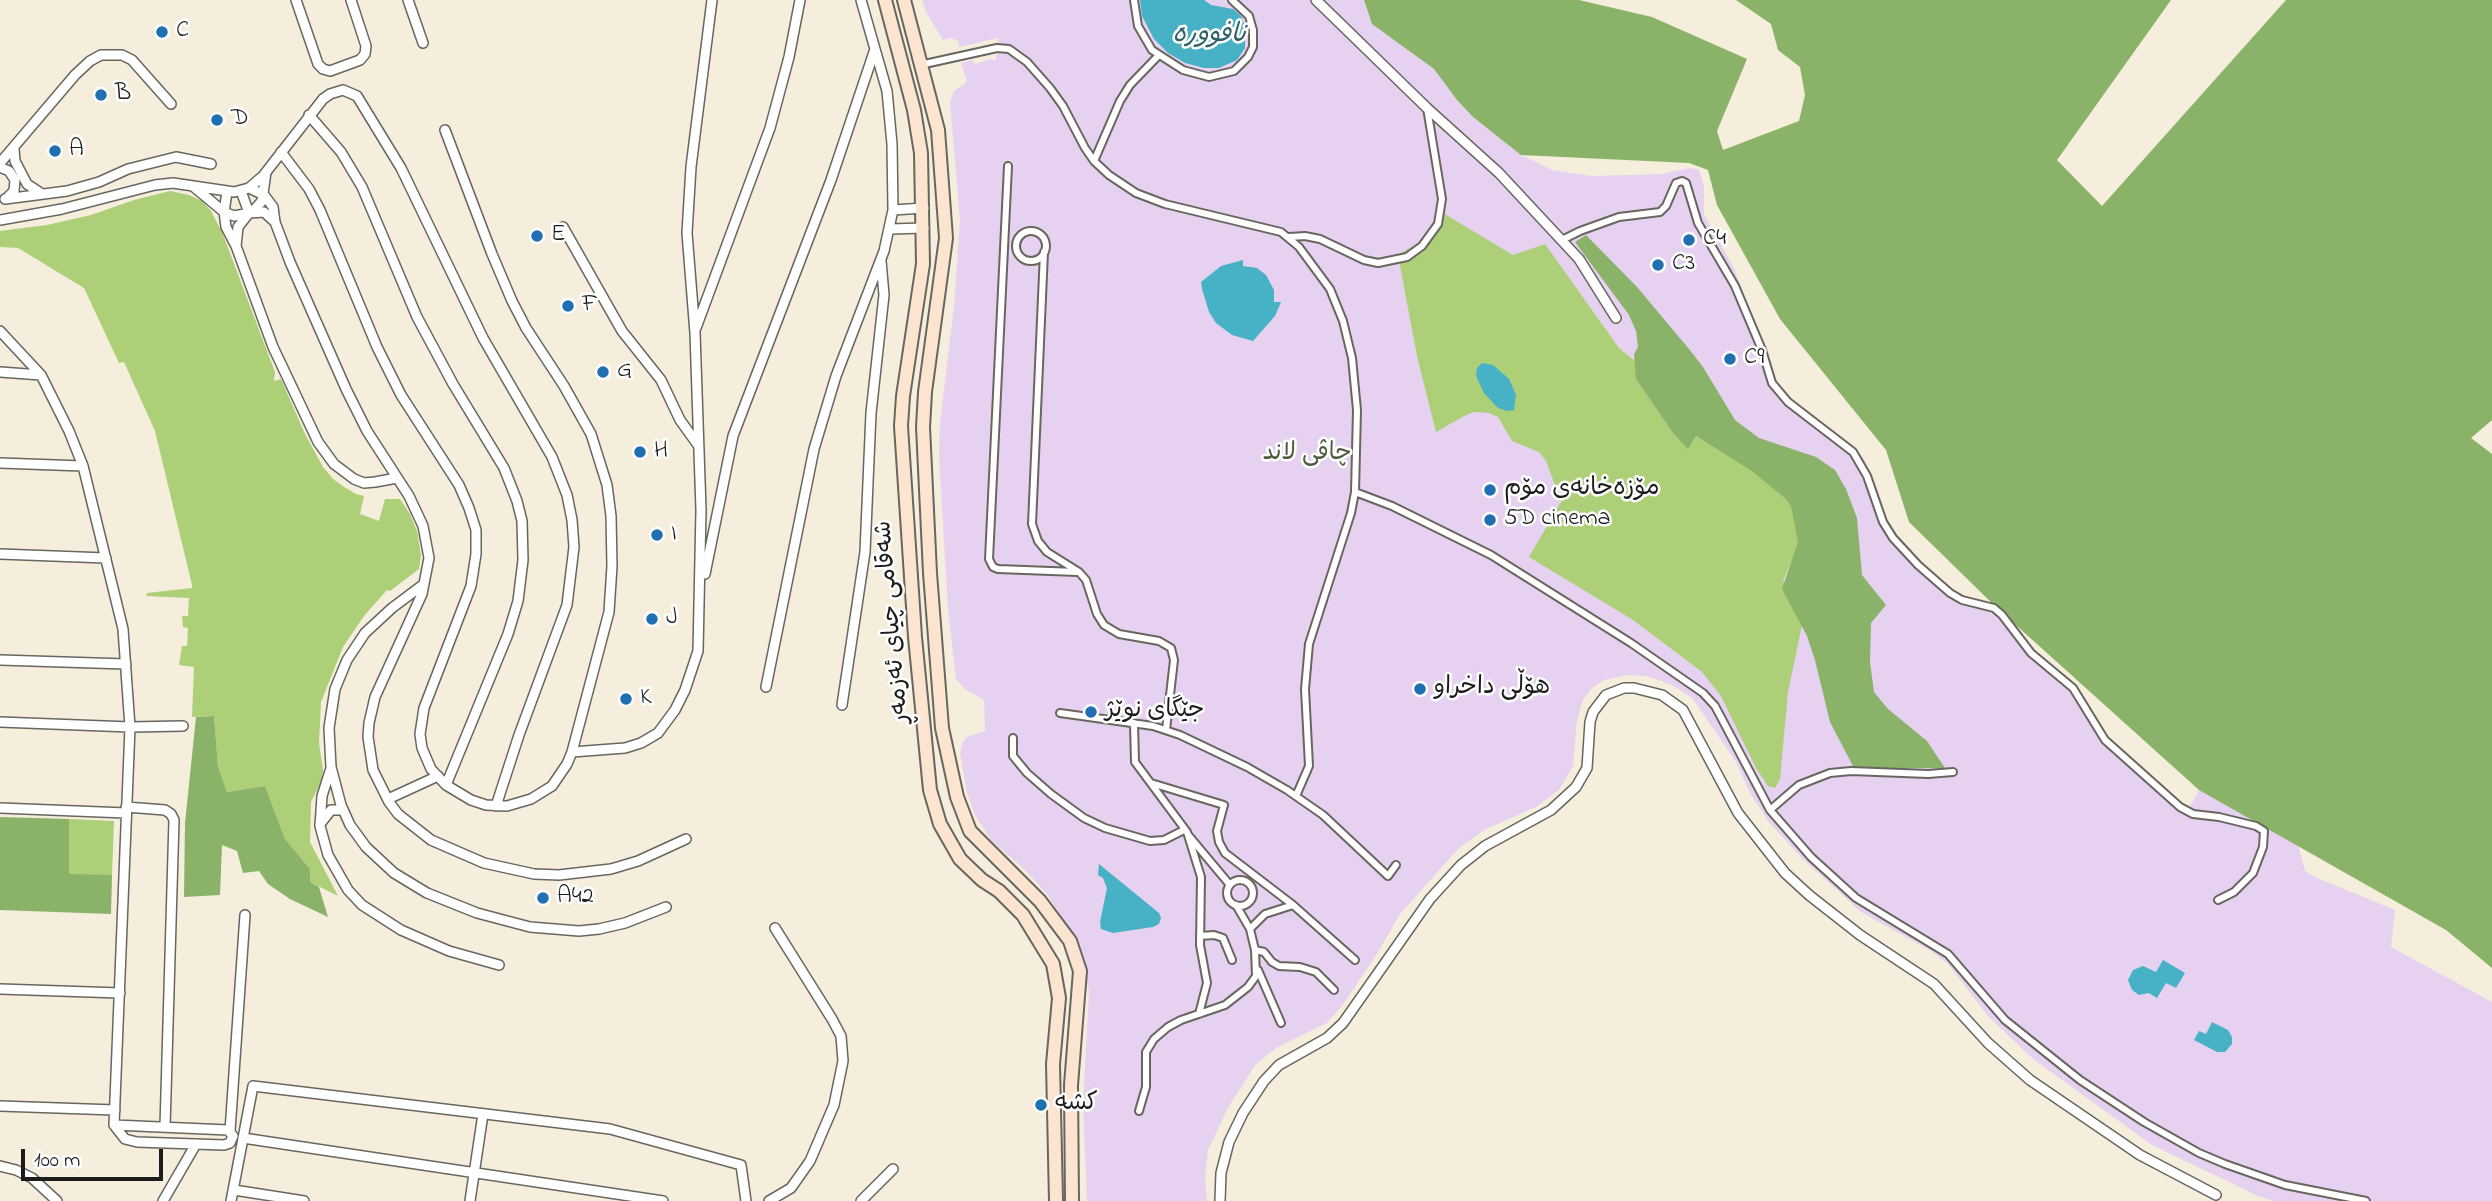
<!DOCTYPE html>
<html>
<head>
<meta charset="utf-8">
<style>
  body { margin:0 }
  #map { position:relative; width:2492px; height:1201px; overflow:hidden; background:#f5eedc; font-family:"Indie Flower",sans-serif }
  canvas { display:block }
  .scale { position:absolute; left:21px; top:1149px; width:142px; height:32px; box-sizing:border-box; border:4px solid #1c1c1c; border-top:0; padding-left:9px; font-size:21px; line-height:24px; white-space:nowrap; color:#1c1c1c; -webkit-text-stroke:5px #fff; paint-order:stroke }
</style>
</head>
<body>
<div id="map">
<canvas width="2492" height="1201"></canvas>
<div class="scale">100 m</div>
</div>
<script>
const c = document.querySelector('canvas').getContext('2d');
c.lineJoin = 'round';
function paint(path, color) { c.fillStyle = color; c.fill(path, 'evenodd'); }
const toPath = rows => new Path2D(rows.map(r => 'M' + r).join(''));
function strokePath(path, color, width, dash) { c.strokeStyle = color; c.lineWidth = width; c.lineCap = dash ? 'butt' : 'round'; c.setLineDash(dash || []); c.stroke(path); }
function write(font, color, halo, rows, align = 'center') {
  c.font = font + ' "Indie Flower","Playpen Sans Arabic",sans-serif'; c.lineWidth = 5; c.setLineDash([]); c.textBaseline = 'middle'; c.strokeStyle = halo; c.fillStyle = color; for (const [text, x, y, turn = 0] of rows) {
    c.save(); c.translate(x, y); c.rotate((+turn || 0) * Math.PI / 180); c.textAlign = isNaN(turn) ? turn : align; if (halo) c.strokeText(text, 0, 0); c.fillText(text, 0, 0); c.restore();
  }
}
const built = toPath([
  [922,0,1364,0,1372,24,1434,69,1457,99,1473,117,1521,155,1552,170,1592,176,1661,174,1690,168,1699,170,1704,185,1704,214,1734,268,1775,378,1787,396,1856,450,1865,460,1883,512,1893,530,1928,569,1958,596,1990,604,2004,613,2041,658,2066,677,2080,693,2105,737,2181,804,2189,808,2199,790,2294,829,2305,871,2317,878,2395,910,2391,947,2492,1002,2492,1201,2273,1201,2258,1196,2152,1145,2033,1059,1988,1016,1948,964,1931,951,1861,912,1803,859,1768,821,1750,793,1736,762,1693,699,1674,686,1661,681,1646,676,1628,675,1604,680,1592,688,1583,700,1577,720,1573,766,1559,790,1536,807,1486,829,1459,848,1400,914,1377,954,1342,1006,1327,1023,1276,1048,1256,1064,1229,1106,1208,1150,1205,1178,1207,1201,1087,1201,1083,1104,1089,992,1082,955,1080,947,1047,894,1023,868,991,840,975,815,967,793,960,753,962,744,967,737,985,731,984,700,965,689,956,679,948,610,939,456,940,423,954,306,960,220,950,102,954,91,967,82,961,63,973,60,975,64,990,59,996,60,998,38,959,47,958,41,951,38,943,40,927,14]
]);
const green = toPath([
  [170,191,189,195,202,201,211,211,222,232,275,372,274,381,281,379,305,434,323,467,333,479,344,487,356,494,364,496,360,514,379,521,385,499,400,499,410,514,417,531,421,555,419,569,390,591,387,590,364,616,343,647,321,702,319,743,323,770,322,780,311,802,310,842,338,896,310,882,310,869,285,839,265,786,227,792,218,766,214,716,192,717,194,667,179,665,182,646,187,646,188,628,183,627,182,616,188,616,189,598,146,596,147,593,192,588,192,585,155,431,124,362,119,363,84,288,18,248,0,247,0,231,47,225,91,215,134,200],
  [1438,210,1513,255,1545,244,1619,348,1636,362,1636,379,1673,433,1688,448,1696,436,1814,508,1783,581,1802,625,1788,692,1780,779,1775,788,1768,786,1756,768,1721,696,1702,672,1633,620,1529,557,1565,495,1556,488,1546,461,1539,452,1512,441,1498,417,1489,413,1474,412,1464,416,1436,432,1417,356,1398,255,1421,241,1429,233],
  [69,819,114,821,112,875,69,875]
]);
const forest = toPath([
  [1364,0,1579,0,1652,17,1747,59,1717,131,1723,150,1799,121,1805,95,1800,67,1778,50,1771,24,1736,0,2171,0,2057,160,2102,206,2286,0,2492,0,2492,420,2471,438,2492,454,2492,968,2446,930,2199,790,1997,608,1909,522,1886,450,1780,319,1717,205,1708,170,1689,163,1521,155,1473,117,1457,100,1434,69,1372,24],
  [1586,235,1637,287,1689,349,1703,367,1735,420,1759,438,1816,457,1835,470,1846,489,1857,518,1862,575,1886,605,1871,623,1870,662,1874,692,1888,709,1927,741,1945,768,1854,768,1830,722,1815,660,1807,636,1782,589,1798,542,1791,506,1786,499,1752,471,1696,436,1688,449,1673,433,1636,379,1634,354,1638,347,1636,331,1629,315,1575,242],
  [214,716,218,766,227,792,265,786,285,839,310,869,310,882,319,887,328,917,290,899,268,884,259,871,243,873,237,851,222,845,220,895,184,897,185,823,196,717],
  [0,817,69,819,69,874,112,875,111,914,0,910]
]);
const water = toPath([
  [1140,0,1204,0,1211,5,1233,9,1241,16,1245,26,1245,48,1237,60,1219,68,1204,68,1185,63,1168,53,1154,39,1142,16],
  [1243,260,1243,266,1257,268,1266,275,1274,290,1274,302,1281,302,1275,316,1253,341,1232,335,1216,323,1209,312,1202,289,1201,282,1221,266],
  [1482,363,1493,365,1509,379,1516,395,1514,410,1508,411,1498,408,1484,393,1476,376,1477,368],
  [1099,864,1159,913,1161,918,1159,924,1153,927,1113,933,1101,929,1100,922,1107,888,1103,878,1098,875],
  [2163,960,2185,973,2176,988,2166,983,2157,998,2149,993,2139,995,2132,990,2128,980,2133,970,2143,966,2156,972],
  [2212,1022,2228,1030,2232,1037,2232,1044,2225,1052,2217,1052,2194,1040,2199,1031,2206,1034]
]);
const pedestrian = toPath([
  [1134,0,1138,26,1152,50,1183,70,1209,77,1234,71,1248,57,1253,47,1253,30,1249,16,1232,0],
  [920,65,997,48,1009,49,1027,62,1050,88,1063,106,1085,148,1094,161,1109,175,1136,193,1165,204,1281,232,1299,247,1330,289,1343,321,1352,358,1357,410,1355,492,1351,513,1309,644,1305,689,1309,766,1296,796],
  [1094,161,1120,101,1130,85,1158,56],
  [1008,166,989,559,993,567,998,569,1077,572],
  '1016 246a15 15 0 1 1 30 0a15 15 0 1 1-30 0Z',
  [1289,237,1305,236,1320,239,1364,260,1378,263,1407,257,1422,246,1438,224,1442,199,1427,108],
  [1562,240,1580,231,1619,217,1660,212,1666,206,1676,183,1682,181,1686,183,1698,223,1735,286,1762,350,1772,383,1788,402,1853,452,1867,476,1883,522,1893,538,1918,565,1950,593,1962,600,1994,608,2002,615,2031,653,2073,688,2105,740,2180,807,2193,814,2219,817,2256,826,2264,831,2263,847,2253,873,2234,892,2218,900],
  [1044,252,1032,524,1038,541,1047,552,1079,572,1086,580,1097,614,1104,625,1119,634,1159,641,1171,648,1174,660,1166,730],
  [1355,492,1392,506,1491,555,1631,643,1703,693,1715,706,1770,810,1811,857,1856,898,1948,954,2005,1020,2080,1080,2144,1122,2199,1153,2225,1164,2285,1185,2366,1201],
  [1060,713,1153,726,1180,735,1247,767,1287,790,1323,815,1388,876,1396,865],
  [1134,723,1135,762,1187,832,1201,877,1200,945,1207,983,1199,1014],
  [1013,738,1013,756,1027,773,1051,794,1084,818,1105,828,1150,841,1164,840,1184,830],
  [1151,783,1224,805,1217,831,1219,842,1225,853,1293,905,1355,960],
  [1770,810,1799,785,1830,773,1851,771,1928,774,1953,772],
  [1189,836,1230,885],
  '1227 893a13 13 0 1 1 26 0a13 13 0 1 1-26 0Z',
  [1250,929,1265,914,1293,905],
  [1200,936,1214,935,1223,938,1232,960],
  [1255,950,1264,952,1272,962,1279,966,1300,967,1316,972,1334,990],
  [1258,970,1281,1023],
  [1139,1111,1146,1087,1146,1052,1154,1039,1168,1027,1181,1020,1225,1005,1248,987,1256,976,1255,950,1250,929,1236,905]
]);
const minor = toPath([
  [296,0,318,64,323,69,330,71,360,60,365,54,366,46,351,0],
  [408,0,423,43],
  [1316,0,1427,108,1499,173,1579,259,1616,318],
  [309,115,341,152,362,187,417,317,453,384,504,468,517,501,522,521,523,560,518,601,508,634,446,785],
  [14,149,15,161,27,184,42,194],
  [281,152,309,189,320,210,377,347,401,395,459,485,469,508,476,530,476,554,471,586,424,708,420,734,422,748,431,769,446,785,471,800,486,805,507,806,531,799,552,786,567,764,572,752,609,612,612,566,611,516,607,485,591,434,564,386,526,328,512,301,492,254,445,130],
  [0,163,75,75,90,61,101,55,122,55,132,60,171,104],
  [0,167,9,171,15,180,14,191,6,199],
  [194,187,224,212,234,216,245,214,254,210,262,201,266,172],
  [249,188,264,195,273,207,275,222,290,262,346,389,367,431,409,496,423,526,429,558,422,594,375,697,369,723,368,737,373,770,389,802,398,814,431,840,484,863,534,874,559,875,611,869,638,861,686,839],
  [241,191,249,213],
  [227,192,224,212,226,227,236,246,273,347,318,442,334,464,354,479,364,483,375,482,397,478],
  [5,199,67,191,99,182,128,169,176,157,211,164],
  [893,210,924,208],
  [0,220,62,209,155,185,173,183,234,192,249,188,263,176,323,99,330,94,343,90,357,96,401,168,483,338,552,457,567,495,572,520,574,547,567,605,519,735,496,806],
  [563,227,622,331,661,380,680,420,698,445],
  [890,229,924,228],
  [236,246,238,227,249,213,264,212,275,222],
  [696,328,770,128,789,57,800,0],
  [0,331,41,375,69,431,83,466,123,629,130,727,114,1125,125,1139,137,1142,224,1145,230,1143,233,1136,228,1130,114,1125],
  [0,372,41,375],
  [0,463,83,466],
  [0,554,106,558],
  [705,574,733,436,831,180,875,49],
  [424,584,392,608,365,633,347,660,335,689,329,728,331,767,341,805,350,825,366,847,394,873,427,893,477,913,530,927,579,931,599,929,625,923,666,907],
  [0,660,126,664],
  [766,687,814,449,836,376,884,251,893,210,892,144,887,91,861,0],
  [842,705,865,552,871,413,884,295,881,261],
  [0,722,130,727,183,726],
  [572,752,625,748,641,743,658,733,675,710,685,690,698,651,701,510,695,333,687,233,691,167,712,0],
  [330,771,322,796,320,826,328,855,348,890,362,905,401,930,449,951,499,965],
  [388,799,438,776],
  [126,807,165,810,171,814,174,820,165,1127],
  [0,808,126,813],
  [320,824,331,810,343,810],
  [0,989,120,993],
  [0,1106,115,1110],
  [230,1131,245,915],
  [243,1138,663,1201],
  [0,1166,16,1170,32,1178,57,1201],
  [234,1190,304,1201],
  [163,1201,196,1144],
  [231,1201,253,1086,610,1129,741,1165,746,1201],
  [470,1201,483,1114],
  [769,1201,791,1188,810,1161,834,1105,843,1061,841,1036,832,1019,775,928],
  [861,1201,893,1169],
  [1220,1201,1221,1173,1229,1142,1243,1113,1264,1081,1279,1065,1327,1038,1343,1023,1430,899,1461,865,1485,846,1551,810,1576,787,1587,768,1590,722,1593,712,1606,695,1624,688,1634,688,1662,695,1683,710,1738,813,1785,873,1809,895,1860,935,1934,984,1988,1043,2030,1080,2140,1155,2216,1195]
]);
const secondary = toPath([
  [885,0,914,110,921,153,923,264,903,396,901,426,915,637,930,790,940,824,960,859,982,880,999,891,1023,915,1053,964,1059,998,1053,1064,1056,1201],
  [904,0,938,130,946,238,925,392,923,427,930,573,942,728,957,797,970,831,1040,901,1070,941,1080,971,1071,1085,1072,1201]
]);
const markers = [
  [162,32,7,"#1f6fb2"],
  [101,95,7,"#1f6fb2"],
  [217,120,7,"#1f6fb2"],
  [55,151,7,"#1f6fb2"],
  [537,236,7,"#1f6fb2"],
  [1689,240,7,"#1f6fb2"],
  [1658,265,7,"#1f6fb2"],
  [568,306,7,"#1f6fb2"],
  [1730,359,7,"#1f6fb2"],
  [603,372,7,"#1f6fb2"],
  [640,452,7,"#1f6fb2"],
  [1490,490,7,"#1f6fb2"],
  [1490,520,7,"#1f6fb2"],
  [657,535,7,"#1f6fb2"],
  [652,619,7,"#1f6fb2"],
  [1420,689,7,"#1f6fb2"],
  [626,699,7,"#1f6fb2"],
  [1091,712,7,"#1f6fb2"],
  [543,898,7,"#1f6fb2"],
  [1041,1105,7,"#1f6fb2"]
];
const poiNames = [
  ["C",176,32],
  ["B",115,95],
  ["D",231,120],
  ["A",69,151],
  ["E",551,236],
  ["C4",1703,240],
  ["C3",1672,265],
  ["F",582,306],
  ["C9",1744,359],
  ["G",617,372],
  ["H",654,452],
  ["مۆزەخانەی مۆم",1504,490],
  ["5D cinema",1504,520],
  ["I",671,535],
  ["J",666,619],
  ["هۆڵی داخراو",1434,689],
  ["K",640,699],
  ["جێگای نوێژ",1105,712],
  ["A42",557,898],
  ["كشه",1055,1105]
];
const parkNames = [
  ["چاڤی لاند",1307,455]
];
const streetNames = [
  ["شەقامی چیای ئەزمەڕ",894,622,-95]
];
const waterNames = [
  ["نافوورە",1209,37]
];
paint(built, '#e6d2f0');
paint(green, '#adcf77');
paint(forest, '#8ab268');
paint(water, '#47b1c5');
strokePath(pedestrian, '#68665f', 10);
strokePath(minor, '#68665f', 12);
strokePath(secondary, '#68665f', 16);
strokePath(pedestrian, '#fff', 6);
strokePath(minor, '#fff', 9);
strokePath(secondary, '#fce5d0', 12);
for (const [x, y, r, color] of markers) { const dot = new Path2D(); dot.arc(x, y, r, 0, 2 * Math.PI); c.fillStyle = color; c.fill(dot); strokePath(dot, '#fff', 2.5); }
write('24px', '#1c1c1c', '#fff', poiNames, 'left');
write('24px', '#4f5b3c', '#fff', parkNames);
write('24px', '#1c1c1c', '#fff', streetNames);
write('italic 26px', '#2f5f68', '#fff', waterNames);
</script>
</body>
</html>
